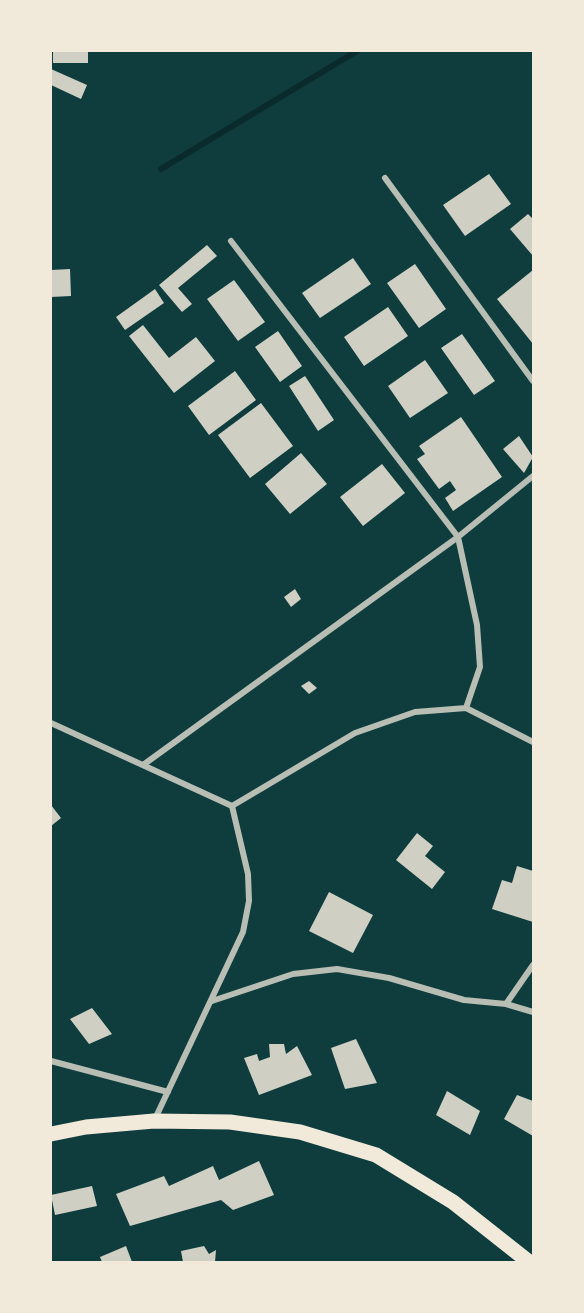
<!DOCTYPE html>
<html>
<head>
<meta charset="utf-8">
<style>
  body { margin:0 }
  #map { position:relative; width:584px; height:1313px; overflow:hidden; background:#0f3d3e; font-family:"Alegreya Sans",sans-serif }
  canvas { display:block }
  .frame { position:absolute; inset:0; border:52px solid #f1e9da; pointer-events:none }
</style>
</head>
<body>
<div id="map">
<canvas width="584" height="1313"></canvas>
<div class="frame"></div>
</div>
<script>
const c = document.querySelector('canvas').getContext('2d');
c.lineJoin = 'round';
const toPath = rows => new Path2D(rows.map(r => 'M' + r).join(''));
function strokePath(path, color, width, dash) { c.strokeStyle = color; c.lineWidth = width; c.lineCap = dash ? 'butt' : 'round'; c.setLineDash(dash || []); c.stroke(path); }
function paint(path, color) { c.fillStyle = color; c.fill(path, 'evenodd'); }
const stream = toPath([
  [161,169,357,51]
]);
const building = toPath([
  [53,51,88,51,88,63,53,63],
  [51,69,87,85,81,99,51,85],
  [489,174,511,204,465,236,443,205],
  [528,214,533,219,533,256,510,229],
  [207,245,217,256,178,288,192,304,182,312,159,285],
  [353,258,371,284,320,318,302,293],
  [415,264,446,309,419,328,387,283],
  [70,269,71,296,51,297,51,270],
  [533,270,533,344,497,299],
  [234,280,265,322,238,341,207,299],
  [155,289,164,303,125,330,116,317],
  [388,307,408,336,364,366,344,337],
  [143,325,169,358,196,337,215,361,174,393,129,336],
  [278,331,302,366,280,382,255,347],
  [462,334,495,381,474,395,441,348],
  [425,360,448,393,410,418,388,386],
  [235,371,256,400,209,435,188,406],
  [305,376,334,420,318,431,289,386],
  [261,403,293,446,250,478,218,435],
  [461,417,502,477,453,511,445,498,456,490,450,481,439,489,417,459,425,454,419,446],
  [519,436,533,457,524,473,503,449],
  [301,453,327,484,290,514,265,484],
  [382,464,405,493,363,526,340,497],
  [295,589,301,599,291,607,284,597],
  [309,681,317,688,309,694,301,686],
  [51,805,61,818,51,826],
  [417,833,433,846,425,856,445,872,432,889,396,860],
  [517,866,533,871,533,922,492,909,502,880,512,883],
  [329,892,373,915,353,953,309,931],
  [92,1008,112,1034,89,1044,70,1019],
  [356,1039,377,1083,345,1089,331,1048],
  [269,1044,284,1044,286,1054,297,1046,312,1075,259,1095,244,1058,257,1054,259,1061,270,1057],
  [447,1091,480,1111,470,1135,436,1115],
  [517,1095,533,1101,533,1136,504,1119],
  [259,1161,274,1195,233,1210,221,1200,130,1226,116,1194,164,1176,169,1186,213,1166,219,1180],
  [92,1186,97,1206,55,1215,51,1195],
  [126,1246,132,1262,102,1262,100,1257],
  [204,1246,209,1254,216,1250,215,1262,183,1262,181,1251]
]);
const minor = toPath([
  [385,178,533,381],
  [231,241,458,537,477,625,480,667,466,708],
  [51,723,232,806,248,874,249,901,243,932,154,1121],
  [143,765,458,537,533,476],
  [232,806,355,733,415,712,466,708,533,742],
  [212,1001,293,974,337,969,389,978,464,1000,506,1004,533,965],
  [506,1004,533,1012],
  [51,1061,168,1092]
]);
const trunk = toPath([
  [51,1134,86,1127,154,1121,230,1122,300,1132,376,1155,453,1202,529,1262]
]);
strokePath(stream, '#0a2a2b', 6);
paint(building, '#cfcfc3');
strokePath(minor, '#b8beb3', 6);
strokePath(trunk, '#f1e9da', 15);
</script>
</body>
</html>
